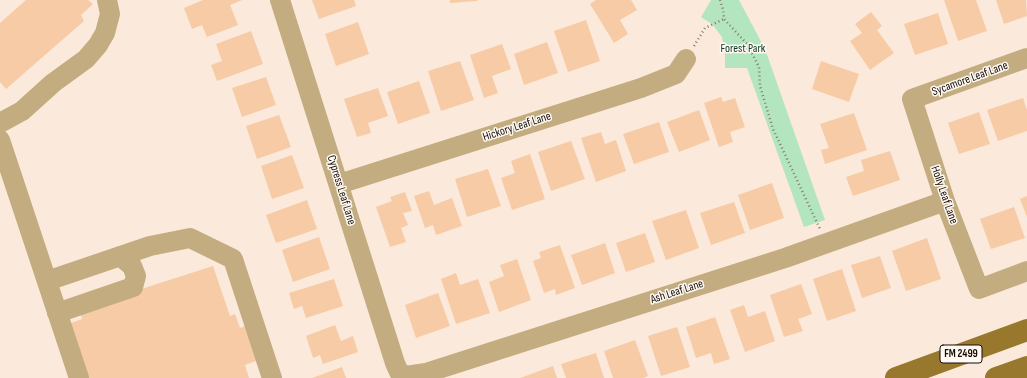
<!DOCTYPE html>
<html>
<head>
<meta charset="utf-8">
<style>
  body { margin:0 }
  canvas { display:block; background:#fbe9db }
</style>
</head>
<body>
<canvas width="1027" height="378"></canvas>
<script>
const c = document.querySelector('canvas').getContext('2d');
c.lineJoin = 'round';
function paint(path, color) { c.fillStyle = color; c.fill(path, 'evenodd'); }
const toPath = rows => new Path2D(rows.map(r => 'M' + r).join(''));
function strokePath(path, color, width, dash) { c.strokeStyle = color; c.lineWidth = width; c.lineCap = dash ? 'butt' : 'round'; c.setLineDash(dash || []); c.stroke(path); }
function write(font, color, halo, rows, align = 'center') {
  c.font = font + ' "Sofia Sans Condensed",sans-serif'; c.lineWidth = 3; c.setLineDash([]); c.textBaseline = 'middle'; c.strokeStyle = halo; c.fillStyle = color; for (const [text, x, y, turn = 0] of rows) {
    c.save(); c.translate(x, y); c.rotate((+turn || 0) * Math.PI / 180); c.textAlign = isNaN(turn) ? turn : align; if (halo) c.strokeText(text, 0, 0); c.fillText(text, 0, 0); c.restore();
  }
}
const green = toPath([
  [711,0,739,0,765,49,825,220,804,227,747,68,725,68,725,53,722,37,712,24,701,17]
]);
const building = toPath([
  [26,0,88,0,93,4,81,15,84,21,6,89,0,82,0,23],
  [203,0,242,0,230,5,238,25,207,37,202,25,192,29,184,8],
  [312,0,354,0,356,6,319,19],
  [450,0,477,0,477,1,450,3],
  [596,0,631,0,637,10,620,20,628,34,614,43,590,4],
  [944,0,976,0,987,31,958,41],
  [996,0,1026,0,1027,16,1004,24],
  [871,12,882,26,877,30,894,53,870,70,850,41,862,33,855,24],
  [938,13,948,44,915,55,904,24],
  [586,20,600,61,568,72,554,31],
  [358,22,369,54,336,66,325,34],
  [251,31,263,64,217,81,211,65,222,61,216,44],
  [547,42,558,73,524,85,514,54],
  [502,44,511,69,492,76,498,93,484,98,470,55],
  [460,61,474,100,441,111,428,71],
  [821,61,859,74,849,102,812,89],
  [266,77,276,105,242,117,232,88],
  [419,81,430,113,398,124,387,92],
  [378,88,388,116,368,123,371,133,357,137,344,99],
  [721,97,723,102,735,98,745,127,730,132,733,142,719,147,704,103],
  [1023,98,1027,110,1027,131,998,141,987,110],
  [699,110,710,140,679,152,667,122],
  [979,112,990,144,959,154,948,123],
  [854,113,867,150,825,164,821,150,829,148,820,124],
  [279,115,291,147,257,159,246,126],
  [659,122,669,152,634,164,623,134],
  [601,132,605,144,616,140,626,171,596,182,581,138],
  [571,141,585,179,551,191,538,152],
  [890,151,900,180,853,196,846,177,864,171,861,160],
  [530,154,545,199,512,210,501,178,515,173,511,161],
  [292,155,304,188,272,199,261,166],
  [488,169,501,206,467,217,455,179],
  [772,183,784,218,750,230,738,195],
  [429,191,434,205,452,198,462,226,436,235,433,225,425,228,414,196],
  [405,192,412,211,403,213,408,225,401,228,406,242,390,247,376,207,392,201,390,197],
  [1027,196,1027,217,1020,199],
  [307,200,317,229,276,243,266,215],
  [734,202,745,233,711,245,700,213],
  [1014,207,1025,238,991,249,980,219],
  [686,210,699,248,666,260,652,221],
  [645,233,655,262,626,272,616,243],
  [319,237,330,269,293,282,282,250],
  [927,238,941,279,906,291,892,251],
  [605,243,615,273,582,285,571,255],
  [560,245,575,288,556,295,555,289,544,293,533,261,541,258,539,252],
  [880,256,891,288,862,298,851,265],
  [517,259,531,300,499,312,489,282,504,276,500,265],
  [213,266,230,316,235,314,240,328,250,324,261,359,245,365,249,378,89,378,71,323,82,319,79,309],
  [842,269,856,311,827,321,813,279],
  [456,273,460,285,478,279,490,313,456,324,441,279],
  [334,279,343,306,306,318,302,306,294,309,289,293],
  [801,284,812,314,798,319,803,331,784,337,770,295],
  [438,293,450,326,416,338,405,305],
  [744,305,748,317,765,311,775,341,745,352,730,310],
  [715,317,730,359,714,364,711,353,696,358,686,327],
  [335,325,341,341,353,336,358,352,323,364,320,355,313,358,306,336],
  [677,327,690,367,661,376,648,336],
  [635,340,648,376,643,378,613,378,604,351],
  [596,353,604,378,566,378,561,364],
  [553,366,557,378,520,378],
  [342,367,346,378,312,378]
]);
const path = toPath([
  [720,0,723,9,724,19,747,44,759,67,760,86,773,129,820,229],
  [694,46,705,28,724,19]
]);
const minor = toPath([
  [280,0,395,363,399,372,406,376,426,373,785,258,945,201],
  [1027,58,912,99,945,201,979,289,1027,271],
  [0,123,22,111,53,83,86,59,98,45,105,33,110,14,107,0],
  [0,140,79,378],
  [339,184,641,88,676,74,686,59],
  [47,281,150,246,190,238,233,259,272,378],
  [57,313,133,287,136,276,132,266,120,256]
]);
const major = toPath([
  [896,378,1027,330],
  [996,378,1027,367]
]);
const shields = [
  [961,354,42]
];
const shieldNames = [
  ["FM 2499",961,354]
];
const parkNames = [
  ["Forest Park",743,49]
];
const streetNames = [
  ["Sycamore Leaf Lane",970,79,-20],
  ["Hickory Leaf Lane",517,127,-18],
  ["Cypress Leaf Lane",341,190,73],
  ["Holly Leaf Lane",944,195,71],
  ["Ash Leaf Lane",677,292,-18]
];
paint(green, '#b3e5be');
paint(building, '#f7cba6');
strokePath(path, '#85786d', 2.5, [1, 3]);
strokePath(minor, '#c3ad80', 20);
strokePath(major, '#98782d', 22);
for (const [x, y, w] of shields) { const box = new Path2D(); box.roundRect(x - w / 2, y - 9, w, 18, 3); c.fillStyle = '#fff9f4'; c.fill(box); strokePath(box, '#170d06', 1); }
write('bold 11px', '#170d06', null, shieldNames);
write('12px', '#0a371a', '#fff9f4', parkNames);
write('12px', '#170d06', '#fff9f4', streetNames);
</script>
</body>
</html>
